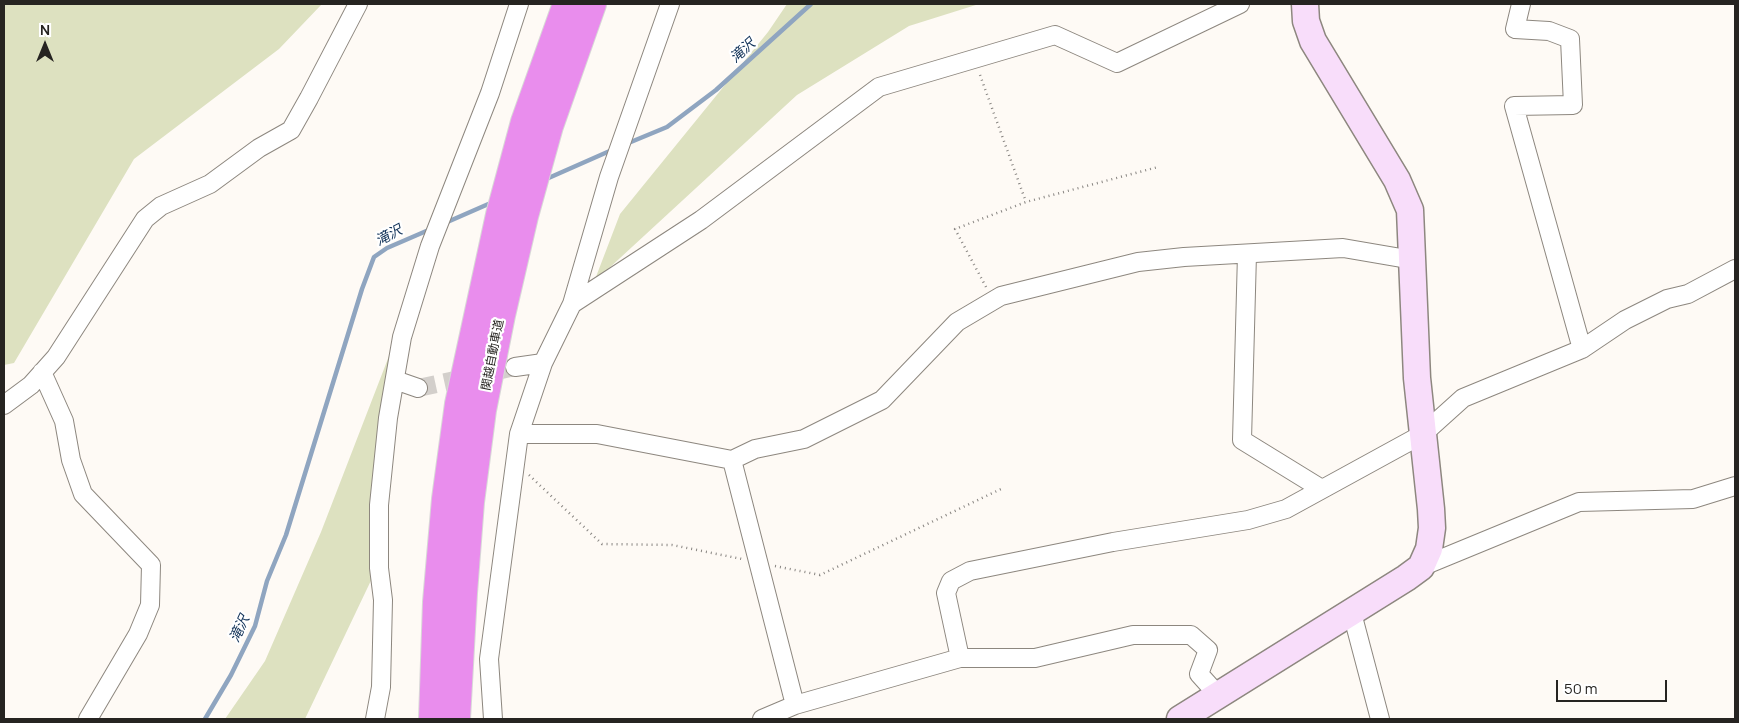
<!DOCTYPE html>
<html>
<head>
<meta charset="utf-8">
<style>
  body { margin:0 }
  #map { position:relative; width:1739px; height:723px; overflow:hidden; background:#fefaf5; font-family:Manrope,sans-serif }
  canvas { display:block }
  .frame { position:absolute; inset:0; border:5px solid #262421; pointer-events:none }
  .north { position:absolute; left:20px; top:20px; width:50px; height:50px; -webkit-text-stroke:4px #fff; paint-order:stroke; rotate:0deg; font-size:14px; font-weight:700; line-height:20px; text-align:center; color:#262421 }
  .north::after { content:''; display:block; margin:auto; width:18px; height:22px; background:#262421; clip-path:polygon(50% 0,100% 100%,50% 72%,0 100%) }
  .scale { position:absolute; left:1556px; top:680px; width:111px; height:22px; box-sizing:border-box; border:2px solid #262421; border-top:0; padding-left:6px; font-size:15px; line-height:18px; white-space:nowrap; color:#262421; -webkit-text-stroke:4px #fff; paint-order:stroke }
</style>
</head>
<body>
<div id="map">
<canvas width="1739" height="723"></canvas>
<div class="frame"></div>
<div class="north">N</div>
<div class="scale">50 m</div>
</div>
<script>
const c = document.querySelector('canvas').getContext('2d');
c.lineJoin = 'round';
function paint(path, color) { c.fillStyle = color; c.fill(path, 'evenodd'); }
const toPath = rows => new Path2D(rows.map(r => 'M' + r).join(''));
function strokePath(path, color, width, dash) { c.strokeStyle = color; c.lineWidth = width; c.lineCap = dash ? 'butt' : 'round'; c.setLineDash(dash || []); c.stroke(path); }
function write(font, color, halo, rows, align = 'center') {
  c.font = font + ' Manrope,"Noto Sans JP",sans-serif'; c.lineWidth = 4.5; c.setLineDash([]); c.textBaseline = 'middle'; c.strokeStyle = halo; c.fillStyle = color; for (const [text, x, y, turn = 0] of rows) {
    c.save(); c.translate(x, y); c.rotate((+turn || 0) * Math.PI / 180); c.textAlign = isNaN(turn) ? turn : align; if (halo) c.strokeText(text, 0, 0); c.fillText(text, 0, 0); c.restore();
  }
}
const green = toPath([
  [4,4,322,4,279,49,134,159,14,363,4,365],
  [787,4,979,4,909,26,797,95,594,282,620,214,768,32],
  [394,343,376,570,305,719,225,719,265,661,321,532]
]);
const stream = toPath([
  [626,144,667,127,716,90,811,4],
  [544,180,612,150],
  [445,223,493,202],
  [205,719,231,675,255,626,267,581,286,535,362,289,374,257,387,248,431,229]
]);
const streetTunnel = toPath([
  [418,388,515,367]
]);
const path = toPath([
  [980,75,1026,202],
  [986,287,955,229,1026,202,1158,167],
  [529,475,602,544,672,545,742,559],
  [775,566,820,575,1001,489]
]);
const street = toPath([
  [1521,4,1515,29,1549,31,1570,39,1573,105,1514,106,1582,349],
  [1247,254,1242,440,1320,488],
  [572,304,701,220,879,87,1055,35,1117,63,1240,4],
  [515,367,543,363],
  [42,372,64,421,71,460,83,494,151,565,150,605,138,634,88,719],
  [395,380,418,388],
  [4,405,31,385,56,357,145,219,161,206,210,184,259,148,291,130,309,98,358,4],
  [519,434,597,434,732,460,755,449,804,439,882,400,957,322,1001,296,1138,262,1184,257,1343,248,1413,260],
  [732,460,795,705],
  [1421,567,1579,502,1693,499,1735,486],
  [1352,613,1380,719],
  [960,658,946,593,951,581,970,571,1113,542,1248,520,1286,509,1423,434,1463,398,1582,349,1625,320,1667,299,1688,294,1735,269],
  [375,719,381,687,383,600,379,568,379,505,388,418,402,337,430,246,490,93,519,4],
  [493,719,489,659,519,434,543,363,572,304,609,177,670,4],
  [762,719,795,705,960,658,1035,658,1133,635,1191,635,1208,650,1199,674,1217,694]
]);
const secondary = toPath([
  [1180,719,1406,578,1421,567,1429,549,1432,528,1431,509,1417,378,1410,210,1397,180,1313,41,1306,21,1305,4]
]);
const highway = toPath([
  [433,719,437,602,446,499,459,404,500,215,525,122,567,4],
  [456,719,463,593,470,502,482,410,501,315,524,216,549,126,592,4]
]);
const streetNames = [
  ["関越自動車道",493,355,-79]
];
const waterNames = [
  ["滝沢",743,51,-42],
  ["滝沢",389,236,-28],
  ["滝沢",240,629,-65]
];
paint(green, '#dde1c0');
strokePath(stream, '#8fa5c0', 4.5);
strokePath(streetTunnel, '#d3cfcb', 18, [18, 9]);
strokePath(street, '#8d877f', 20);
strokePath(secondary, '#8d877f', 29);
strokePath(highway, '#d8d8d7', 30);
strokePath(path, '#878480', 2.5, [1, 4]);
strokePath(street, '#fff', 18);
strokePath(secondary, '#f8ddfa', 26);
strokePath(highway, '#e98ded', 28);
write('12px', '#262421', '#fff', streetNames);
write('italic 14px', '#113258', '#fff', waterNames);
</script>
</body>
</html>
